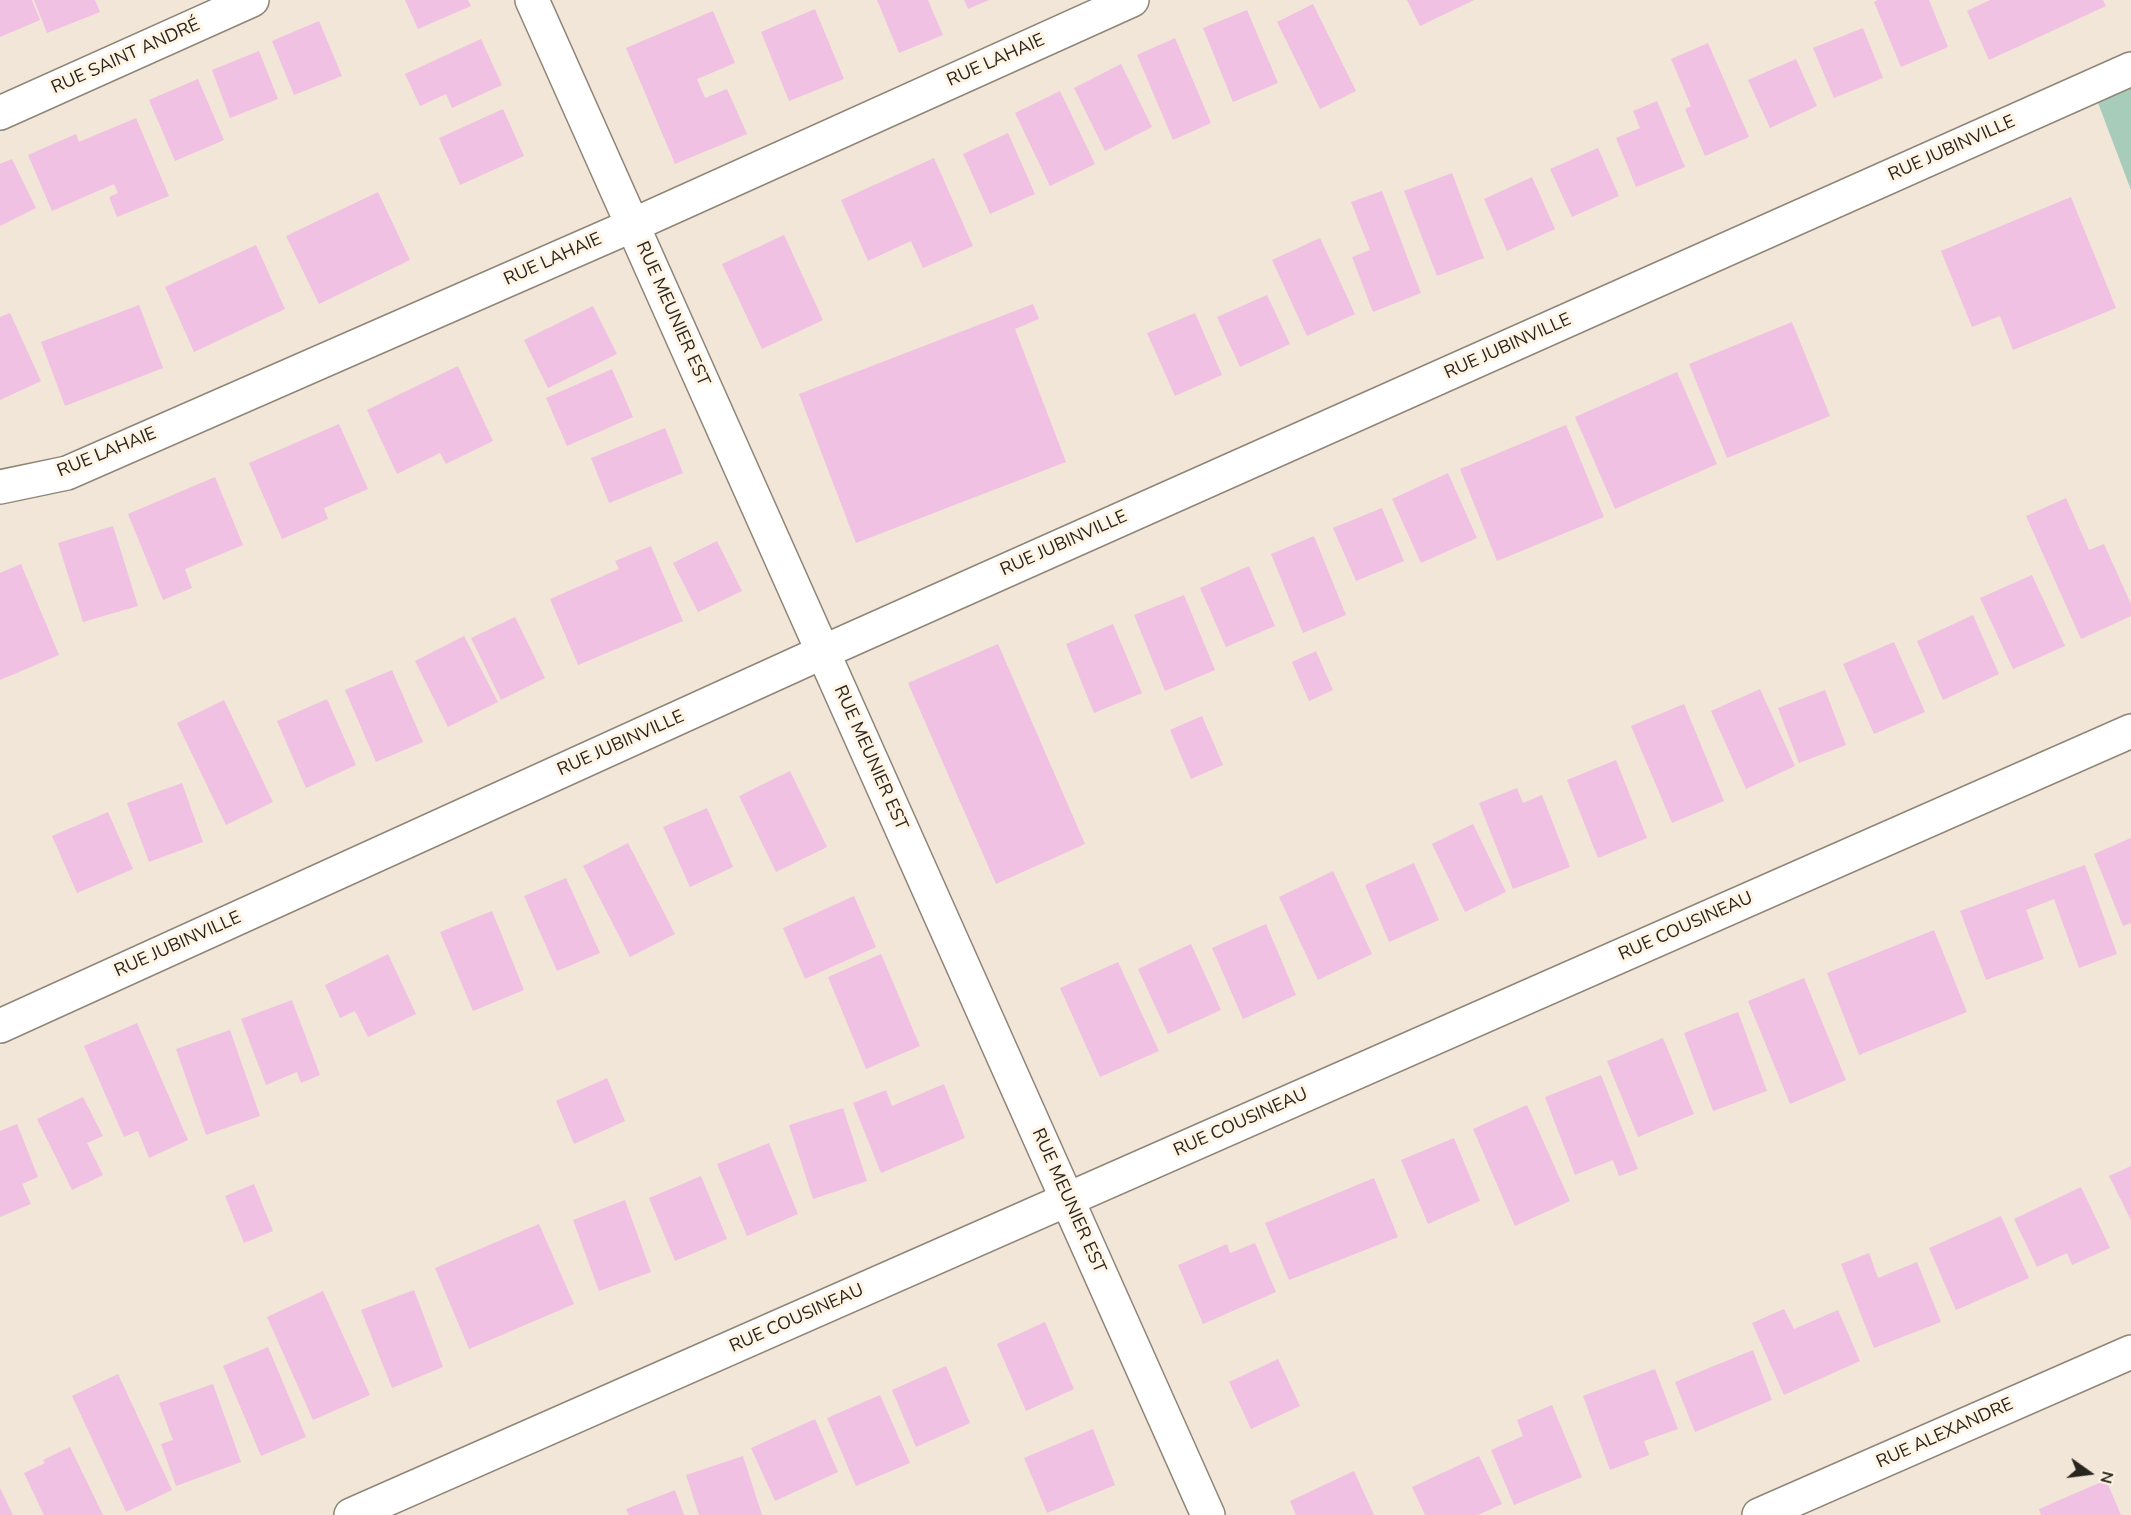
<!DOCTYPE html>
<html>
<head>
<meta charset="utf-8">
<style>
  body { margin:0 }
  #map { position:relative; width:2131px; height:1515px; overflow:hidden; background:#f1e6d7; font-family:"Nunito Sans",sans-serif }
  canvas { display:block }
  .north { position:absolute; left:2059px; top:1443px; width:60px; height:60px; -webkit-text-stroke:4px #fff4e4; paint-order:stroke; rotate:104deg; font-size:16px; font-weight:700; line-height:24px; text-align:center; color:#28241e }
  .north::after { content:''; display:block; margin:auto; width:21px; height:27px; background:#28241e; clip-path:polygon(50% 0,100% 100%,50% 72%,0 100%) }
</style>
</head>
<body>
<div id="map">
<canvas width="2131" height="1515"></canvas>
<div class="north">N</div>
</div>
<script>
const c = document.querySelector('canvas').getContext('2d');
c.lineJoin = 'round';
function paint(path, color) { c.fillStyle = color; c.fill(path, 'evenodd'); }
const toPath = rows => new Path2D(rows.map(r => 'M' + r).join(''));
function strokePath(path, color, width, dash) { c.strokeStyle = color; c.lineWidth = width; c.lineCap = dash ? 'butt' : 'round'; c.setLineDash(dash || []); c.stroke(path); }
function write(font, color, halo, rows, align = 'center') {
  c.font = font + ' "Nunito Sans",sans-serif'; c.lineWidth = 6; c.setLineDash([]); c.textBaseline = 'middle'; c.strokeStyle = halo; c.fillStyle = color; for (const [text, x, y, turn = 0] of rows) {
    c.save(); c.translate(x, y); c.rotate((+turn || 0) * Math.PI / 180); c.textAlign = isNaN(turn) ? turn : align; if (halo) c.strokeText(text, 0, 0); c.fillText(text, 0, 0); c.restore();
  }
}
const green = toPath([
  [2131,69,2131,190,2092,87]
]);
const building = toPath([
  [0,0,32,0,40,20,0,37],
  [34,0,95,0,100,12,47,33],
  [405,0,468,0,471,6,418,29],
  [877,0,928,0,943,35,899,53],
  [964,0,989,0,968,9],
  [1407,0,1474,0,1420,26],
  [1878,0,1929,0,1948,47,1901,67,1874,2],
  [1990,0,2103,0,2106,6,1989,60,1967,11],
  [1313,4,1356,91,1320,109,1277,22],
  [815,9,844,79,789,101,761,32],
  [1247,10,1278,83,1233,102,1203,28],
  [713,11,735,63,697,79,705,98,727,89,747,134,675,164,626,48],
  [319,21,342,76,294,95,272,41],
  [1863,28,1883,78,1834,98,1813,48],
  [1175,38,1211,123,1173,140,1137,55],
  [481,39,502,85,452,108,446,94,420,106,405,74],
  [1708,43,1749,137,1705,156,1685,109,1691,106,1671,59],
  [259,51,278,99,230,118,212,70],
  [1796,59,1817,106,1770,128,1748,80],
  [1121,64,1152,127,1105,151,1074,88],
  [198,79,224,140,175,161,149,100],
  [1060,91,1095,164,1050,186,1015,113],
  [1657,101,1685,167,1636,187,1616,138,1640,128,1633,111],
  [503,109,524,156,460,185,439,138],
  [136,118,169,196,117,217,109,197,118,193,114,184,52,211,28,155,76,134,79,142],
  [1008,133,1035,194,990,214,963,154],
  [1598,148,1619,196,1572,217,1550,169],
  [934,158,973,246,923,268,911,241,868,261,841,200],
  [12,159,36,208,0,226,0,164],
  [1452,173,1484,258,1437,276,1404,191],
  [1532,177,1555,229,1507,251,1484,199],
  [1382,191,1421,293,1373,312,1352,257,1370,250,1351,202],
  [378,192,410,260,319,304,286,236],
  [2071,197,2116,308,2013,350,2000,316,1972,327,1941,251],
  [784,235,823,320,762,349,722,264],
  [1320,238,1355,314,1307,336,1272,260],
  [256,245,285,309,194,352,165,287],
  [1267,295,1290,344,1240,367,1217,317],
  [1033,304,1039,319,1015,329,1066,462,856,543,799,394],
  [139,305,163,368,65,406,41,342],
  [593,306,617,354,548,388,524,340],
  [10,313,41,381,0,400,0,317],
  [1195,313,1222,375,1175,396,1147,333],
  [1792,322,1830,416,1727,458,1689,364],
  [458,366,493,441,446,464,440,453,397,474,367,410],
  [612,369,633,417,567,446,546,398],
  [1677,372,1717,464,1615,509,1575,417],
  [339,424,368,489,324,508,328,519,282,539,249,463],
  [1566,425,1604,517,1497,561,1460,469],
  [665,428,683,473,609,503,591,458],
  [1448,473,1477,538,1421,563,1392,499],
  [215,477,243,545,185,569,192,588,163,600,128,514],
  [2066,498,2089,550,2104,544,2131,604,2131,616,2081,639,2026,516],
  [1382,508,1404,561,1356,581,1333,528],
  [113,526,138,606,83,622,58,543],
  [1314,536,1346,615,1303,633,1271,554],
  [717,541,742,591,698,612,673,563],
  [651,546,683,621,578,665,550,599,619,569,615,561],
  [21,564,59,655,0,680,0,573],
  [1249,566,1275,626,1226,647,1200,588],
  [2032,575,2065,646,2013,669,1980,598],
  [1184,595,1215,670,1165,691,1134,615],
  [1973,615,1999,674,1943,700,1917,641],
  [515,617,545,678,501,700,471,638],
  [1113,624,1142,693,1094,713,1066,644],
  [464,636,498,702,448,727,415,661],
  [1894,642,1925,712,1874,734,1843,664],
  [998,644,1085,844,996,884,908,683],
  [1316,651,1333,690,1309,701,1292,662],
  [392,670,423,742,376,762,345,690],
  [1760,689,1795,766,1746,789,1711,711],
  [1825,690,1846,745,1799,763,1778,708],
  [327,699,356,765,306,788,277,721],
  [224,700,273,802,226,825,177,723],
  [1684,704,1724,801,1672,823,1631,726],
  [1202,716,1223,765,1191,779,1170,730],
  [1616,760,1647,838,1598,858,1567,780],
  [790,771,827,847,776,872,739,796],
  [182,783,203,842,149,862,127,803],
  [1517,788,1523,803,1542,795,1570,867,1513,889,1479,803],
  [707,808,733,867,690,887,663,827],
  [108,812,133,869,77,893,52,836],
  [1473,824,1506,892,1465,912,1432,844],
  [2131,838,2131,923,2123,926,2094,854],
  [628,843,675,934,630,957,583,866],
  [1414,863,1439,920,1389,942,1365,885],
  [2085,865,2117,954,2079,968,2054,899,2026,910,2044,959,1986,980,1960,911],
  [1333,871,1372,954,1318,980,1279,897],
  [566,878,600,953,557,971,524,896],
  [854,896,876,947,805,979,783,928],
  [492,911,524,990,473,1011,440,932],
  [1266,924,1296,995,1243,1019,1212,948],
  [1934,930,1967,1012,1859,1055,1827,973],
  [1191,944,1221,1010,1168,1034,1138,969],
  [388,954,416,1014,368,1037,355,1011,340,1018,325,985],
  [881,954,920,1046,866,1069,828,977],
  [1118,962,1159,1051,1100,1077,1060,988],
  [1804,978,1846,1080,1790,1104,1748,1001],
  [292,1000,320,1075,301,1083,297,1072,266,1085,241,1019],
  [1738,1012,1767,1091,1713,1111,1684,1033],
  [137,1023,188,1140,149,1158,138,1131,124,1137,84,1046],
  [230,1030,260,1116,206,1135,176,1049],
  [1663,1038,1694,1114,1638,1137,1607,1061],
  [1601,1075,1638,1169,1619,1176,1613,1160,1575,1175,1545,1097],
  [607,1078,625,1121,574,1144,556,1101],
  [944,1084,965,1138,881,1173,853,1103,886,1090,892,1106],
  [83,1097,103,1136,87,1143,103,1175,72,1190,37,1119],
  [1527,1105,1570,1201,1515,1226,1473,1129],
  [843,1108,867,1181,813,1199,789,1125],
  [17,1124,38,1177,22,1184,31,1204,0,1217,0,1131],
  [1454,1138,1480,1201,1428,1224,1401,1160],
  [769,1143,798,1214,747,1236,717,1164],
  [2131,1166,2131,1220,2109,1176],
  [701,1176,727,1239,675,1261,649,1198],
  [1374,1178,1398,1237,1289,1280,1265,1223],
  [254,1184,273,1231,244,1243,225,1196],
  [2081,1187,2110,1248,2072,1265,2067,1253,2037,1267,2014,1219],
  [625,1200,651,1272,599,1291,573,1220],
  [2001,1216,2029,1278,1956,1310,1929,1248],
  [539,1224,574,1304,469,1349,435,1268],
  [1255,1243,1276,1292,1203,1324,1178,1265,1227,1244,1230,1253],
  [1869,1253,1878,1278,1917,1262,1941,1322,1874,1348,1841,1264],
  [414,1290,443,1367,392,1388,361,1310],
  [323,1291,370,1395,313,1420,267,1317],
  [1784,1309,1794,1329,1838,1310,1860,1361,1784,1395,1752,1323],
  [1045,1322,1074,1389,1026,1411,997,1344],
  [268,1347,306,1437,261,1456,223,1366],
  [1753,1350,1772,1400,1695,1432,1675,1382],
  [1278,1359,1300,1406,1251,1429,1229,1382],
  [946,1366,970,1423,916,1447,892,1390],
  [1655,1369,1678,1429,1644,1441,1649,1455,1610,1470,1583,1396],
  [118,1374,172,1490,126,1512,72,1396],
  [213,1384,241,1462,176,1486,161,1444,173,1440,159,1403],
  [880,1395,910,1463,856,1486,827,1418],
  [1552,1405,1582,1477,1514,1505,1491,1450,1523,1436,1517,1420],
  [815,1419,838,1472,775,1501,751,1448],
  [1093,1429,1115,1485,1047,1513,1024,1458],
  [70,1447,103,1515,44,1515,24,1473,45,1463,43,1460],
  [743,1456,762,1515,699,1515,686,1475],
  [1479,1456,1502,1504,1478,1515,1425,1515,1412,1487],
  [1354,1471,1374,1515,1296,1515,1290,1501],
  [2106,1480,2121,1515,2041,1515,2039,1509],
  [0,1488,13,1515,0,1515],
  [675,1490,684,1515,629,1515,626,1509]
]);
const street = toPath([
  [532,0,1208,1515],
  [0,113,252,0],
  [0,487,67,473,633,225,1132,0],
  [0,1026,823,652,2131,69],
  [351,1515,2131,731],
  [1759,1515,2131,1352]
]);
const streetNames = [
  ["RUE SAINT ANDRÉ",126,57,-24],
  ["RUE LAHAIE",996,61,-24],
  ["RUE JUBINVILLE",1952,149,-24],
  ["RUE LAHAIE",553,260,-24],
  ["RUE MEUNIER EST",672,314,66],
  ["RUE JUBINVILLE",1508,347,-24],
  ["RUE LAHAIE",107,453,-22],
  ["RUE JUBINVILLE",1064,544,-24],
  ["RUE JUBINVILLE",621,744,-24],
  ["RUE MEUNIER EST",870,758,66],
  ["RUE COUSINEAU",1686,927,-24],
  ["RUE JUBINVILLE",178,945,-24],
  ["RUE COUSINEAU",1241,1123,-24],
  ["RUE MEUNIER EST",1068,1201,66],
  ["RUE COUSINEAU",797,1319,-24],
  ["RUE ALEXANDRE",1945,1434,-24]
];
paint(green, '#a7ccba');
paint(building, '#f0c1e3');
strokePath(street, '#8f8576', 36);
strokePath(street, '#fff', 33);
write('18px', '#28241e', '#fff4e4', streetNames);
</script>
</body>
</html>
